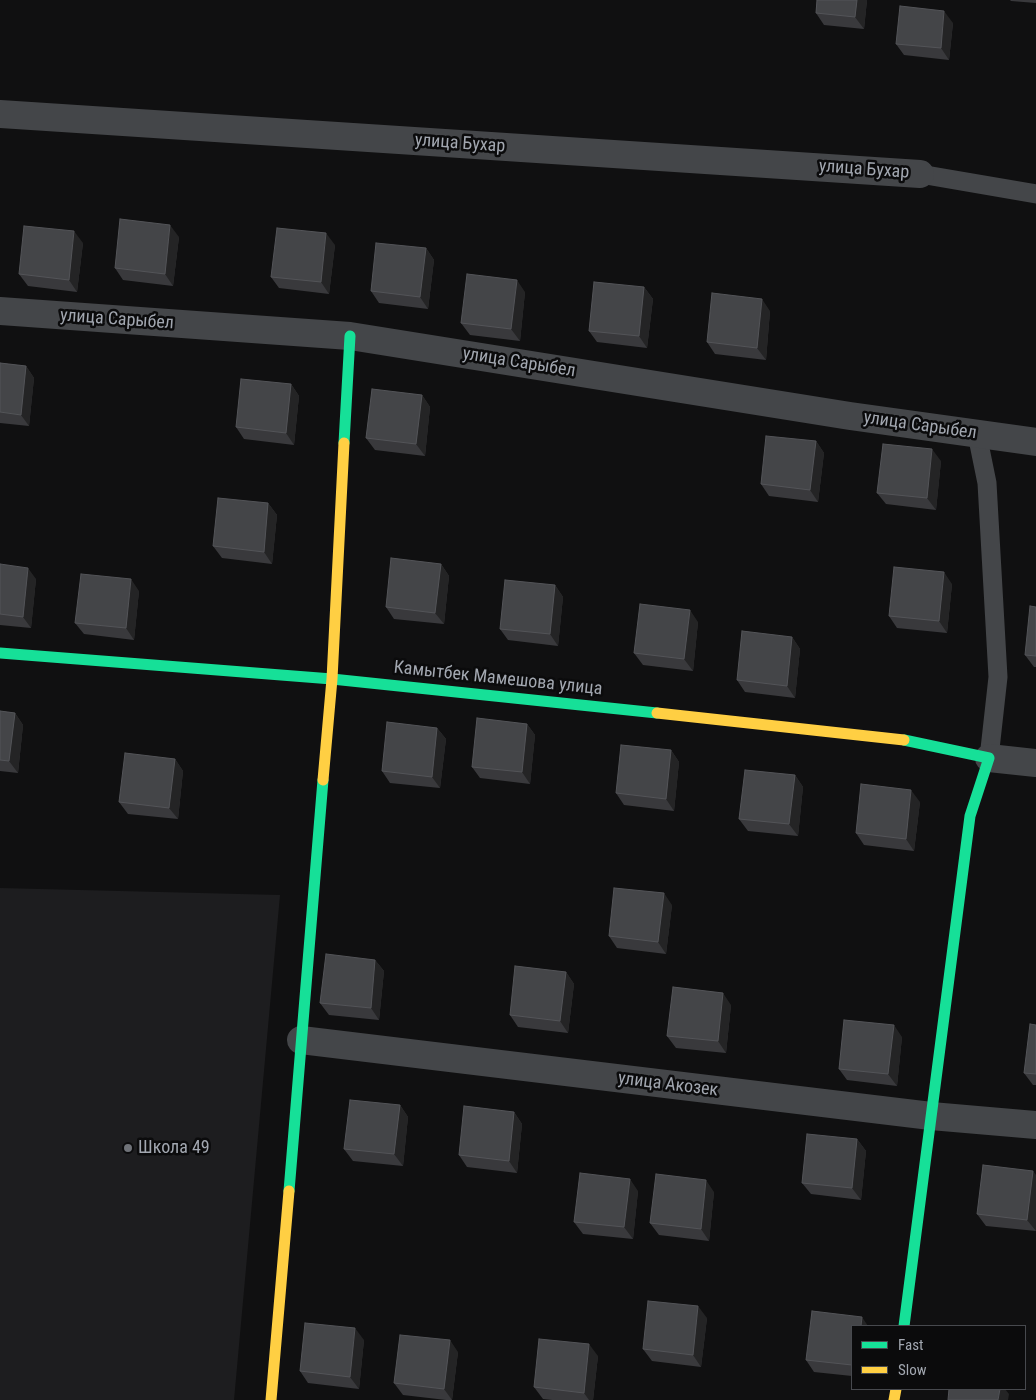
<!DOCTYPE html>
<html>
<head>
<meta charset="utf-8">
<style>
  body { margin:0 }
  #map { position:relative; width:1036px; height:1400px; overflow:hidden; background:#101011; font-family:"Roboto Condensed",sans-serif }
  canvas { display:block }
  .legend { position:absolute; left:851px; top:1325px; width:175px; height:65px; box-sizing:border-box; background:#0b0b0c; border:1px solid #47494e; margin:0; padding:6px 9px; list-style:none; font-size:15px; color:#a2a7b0 }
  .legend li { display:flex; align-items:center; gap:10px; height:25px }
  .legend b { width:25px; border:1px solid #47494e }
</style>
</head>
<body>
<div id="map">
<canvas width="1036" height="1400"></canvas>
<ul class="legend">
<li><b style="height:6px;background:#16e098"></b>Fast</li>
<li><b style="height:6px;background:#ffcf43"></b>Slow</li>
</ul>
</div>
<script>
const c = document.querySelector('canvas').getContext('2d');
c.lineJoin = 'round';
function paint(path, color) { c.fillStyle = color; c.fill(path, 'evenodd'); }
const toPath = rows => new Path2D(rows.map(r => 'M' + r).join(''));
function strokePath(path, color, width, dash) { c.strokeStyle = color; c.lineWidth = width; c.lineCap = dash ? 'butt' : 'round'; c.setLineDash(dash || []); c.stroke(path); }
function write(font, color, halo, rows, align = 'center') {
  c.font = font + ' "Roboto Condensed",sans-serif'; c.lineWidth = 5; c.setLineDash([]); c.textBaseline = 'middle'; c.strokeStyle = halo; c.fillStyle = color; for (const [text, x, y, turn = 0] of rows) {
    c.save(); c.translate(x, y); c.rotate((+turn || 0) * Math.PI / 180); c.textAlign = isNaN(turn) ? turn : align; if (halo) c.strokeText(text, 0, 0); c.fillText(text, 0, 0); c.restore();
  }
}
const built = toPath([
  [0,888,280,895,234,1400,0,1400]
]);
const lane = toPath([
  [920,174,1036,194],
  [977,434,987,483,998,677,989,758]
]);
const street = toPath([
  [0,114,920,174],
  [0,311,350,336,850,416,1036,442],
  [989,758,1036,763],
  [301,1040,931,1116,1036,1125]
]);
const fast = toPath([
  [344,443,350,336],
  [0,653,332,679,657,713],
  [904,740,989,758,970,816,904,1326],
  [289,1191,323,780]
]);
const slow = toPath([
  [657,713,904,740],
  [323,780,332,679,344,443],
  [271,1400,289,1191],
  [894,1400,896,1389]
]);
const wall = toPath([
  [817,0,867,0,864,29,824,25,816,13],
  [1010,0,1036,0,1036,3,1011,1],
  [953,23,949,60,904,55,896,44],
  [179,237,173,286,123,280,115,268],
  [83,243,77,292,28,286,19,274],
  [335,245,329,294,279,288,271,277],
  [426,248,434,260,428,309,379,303,371,291],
  [644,287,653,299,647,348,597,342,589,331],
  [525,292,520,341,470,335,461,323],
  [770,311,766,360,715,354,707,342],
  [0,363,26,366,34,378,29,426,0,423],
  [291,384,299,396,294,445,244,439,236,427],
  [422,395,430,407,425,456,375,450,366,438],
  [816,441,824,453,818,502,769,496,761,484],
  [941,461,936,510,886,504,877,493],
  [268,503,277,515,272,564,222,558,213,546],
  [0,564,36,579,31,628,0,625],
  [441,564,449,576,444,624,394,619,386,607],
  [952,584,947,633,897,628,889,616],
  [555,585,563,597,558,646,508,640,500,629],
  [139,591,134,640,84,634,75,623],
  [1036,607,1036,667,1034,667,1025,655],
  [698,622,693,671,643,665,634,653],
  [792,637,800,649,795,698,745,692,737,680],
  [0,711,15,713,23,725,18,773,0,771],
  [527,724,535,735,530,784,480,778,472,767],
  [437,728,446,739,440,788,390,783,382,771],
  [671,750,679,762,674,811,624,805,616,793],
  [175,759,183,771,178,819,128,814,119,802],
  [795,775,803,787,798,836,748,831,739,819],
  [920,802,914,851,864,845,856,833],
  [672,905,666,954,617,948,609,936],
  [375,960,384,971,379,1020,329,1015,320,1003],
  [566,972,574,984,568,1033,518,1027,510,1015],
  [731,1005,726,1053,676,1048,667,1036],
  [1036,1025,1036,1085,1033,1085,1024,1073],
  [902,1037,897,1086,847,1080,839,1069],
  [400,1105,408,1117,403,1166,353,1161,344,1149],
  [514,1112,522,1124,517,1173,467,1167,459,1155],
  [857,1139,866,1151,861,1200,811,1194,802,1183],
  [1033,1171,1036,1231,986,1226,977,1214],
  [638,1191,633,1239,583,1234,574,1222],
  [714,1192,709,1241,659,1235,650,1223],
  [707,1318,701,1367,652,1361,643,1349],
  [852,1326,852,1376,814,1372,806,1360],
  [364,1340,359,1389,308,1383,300,1371],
  [458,1352,452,1400,446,1400,403,1395,394,1383],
  [598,1356,593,1400,552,1400,543,1399,534,1387]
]);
const shadedWall = toPath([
  [857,0,867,0,864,29,855,17],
  [944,11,953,23,949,60,941,48],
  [170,225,179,237,173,286,165,274],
  [74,231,83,243,77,292,69,280],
  [326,233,335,245,329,294,321,282],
  [426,248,434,260,428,309,420,297],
  [517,280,525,292,520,341,511,329],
  [644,287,653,299,647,348,639,336],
  [762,299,770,311,766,360,757,348],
  [26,366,34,378,29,426,21,415],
  [291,384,299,396,294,445,286,433],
  [422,395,430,407,425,456,416,444],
  [816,441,824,453,818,502,810,490],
  [932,449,941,461,936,510,927,498],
  [268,503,277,515,272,564,264,552],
  [441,564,449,576,444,624,435,613],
  [28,568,36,579,31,628,23,617],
  [944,572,952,584,947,633,939,621],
  [131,579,139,591,134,640,126,628],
  [555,585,563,597,558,646,550,634],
  [690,610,698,622,693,671,684,659],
  [792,637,800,649,795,698,787,686],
  [15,713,23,725,18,773,9,761],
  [527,724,535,735,530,784,522,772],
  [437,728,446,739,440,788,432,777],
  [671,750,679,762,674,811,666,799],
  [175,759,183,771,178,819,169,808],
  [795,775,803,787,798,836,789,824],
  [911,790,920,802,914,851,906,839],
  [664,893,672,905,666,954,658,942],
  [375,960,384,971,379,1020,371,1008],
  [566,972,574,984,568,1033,560,1021],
  [723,993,731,1005,726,1053,718,1041],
  [894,1025,902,1037,897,1086,888,1074],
  [400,1105,408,1117,403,1166,394,1154],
  [514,1112,522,1124,517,1173,509,1161],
  [857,1139,866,1151,861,1200,852,1188],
  [1033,1171,1036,1175,1036,1231,1027,1220],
  [630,1179,638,1191,633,1239,624,1227],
  [706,1180,714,1192,709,1241,701,1229],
  [698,1306,707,1318,701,1367,693,1355],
  [862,1317,868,1326,861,1326],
  [355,1328,364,1340,359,1389,350,1377],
  [450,1340,458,1352,452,1400,444,1389],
  [589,1344,598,1356,593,1400,589,1400,584,1393],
  [1000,1389,1005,1389,1009,1394,1008,1400,998,1400]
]);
const building = toPath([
  [817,0,857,0,855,17,816,13,817,0],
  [900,6,944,11,941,48,896,44,900,6],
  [120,219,170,225,165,274,115,268,120,219],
  [24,226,74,231,69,280,19,274,24,226],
  [277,228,326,233,321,282,271,277,277,228],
  [376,243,426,248,420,297,371,291,376,243],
  [467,274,517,280,511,329,461,323,467,274],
  [594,282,644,287,639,336,589,331,594,282],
  [712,293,762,299,757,348,707,342,712,293],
  [0,363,26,366,21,415,0,412,0,363],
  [241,379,291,384,286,433,236,427,241,379],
  [372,389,422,395,416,444,366,438,372,389],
  [766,436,816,441,810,490,761,484,766,436],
  [883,444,932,449,927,498,877,493,883,444],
  [218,498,268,503,264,552,213,546,218,498],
  [391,558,441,564,435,613,386,607,391,558],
  [0,564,28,568,23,617,0,614,0,564],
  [894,567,944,572,939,621,889,616,894,567],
  [81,574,131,579,126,628,75,623,81,574],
  [505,580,555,585,550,634,500,629,505,580],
  [640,604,690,610,684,659,634,653,640,604],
  [1030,606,1036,607,1036,656,1025,655,1030,606],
  [742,631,792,637,787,686,737,680,742,631],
  [0,711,15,713,9,761,0,760,0,711],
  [477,718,527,724,522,772,472,767,477,718],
  [387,722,437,728,432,777,382,771,387,722],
  [621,745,671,750,666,799,616,793,621,745],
  [125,753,175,759,169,808,119,802,125,753],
  [745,770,795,775,789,824,739,819,745,770],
  [861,784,911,790,906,839,856,833,861,784],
  [614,888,664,893,658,942,609,936,614,888],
  [326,954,375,960,371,1008,320,1003,326,954],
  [515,966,566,972,560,1021,510,1015,515,966],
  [673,987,723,993,718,1041,667,1036,673,987],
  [844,1020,894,1025,888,1074,839,1069,844,1020],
  [1030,1024,1036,1025,1036,1074,1024,1073,1030,1024],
  [350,1100,400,1105,394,1154,344,1149,350,1100],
  [464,1106,514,1112,509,1161,459,1155,464,1106],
  [807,1134,857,1139,852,1188,802,1183,807,1134],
  [983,1165,1033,1171,1027,1220,977,1214,983,1165],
  [580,1173,630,1179,624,1227,574,1222,580,1173],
  [656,1174,706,1180,701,1229,650,1223,656,1174],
  [648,1301,698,1306,693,1355,643,1349,648,1301],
  [812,1311,862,1317,861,1326,852,1326,852,1365,806,1360,812,1311],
  [305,1323,355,1328,350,1377,300,1371,305,1323],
  [400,1335,450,1340,444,1389,394,1383,400,1335],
  [539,1339,589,1344,584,1393,534,1387,539,1339],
  [949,1389,1000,1389,998,1400,948,1400,949,1389]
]);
const markers = [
  [128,1148,5,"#6f7278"]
];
const streetNames = [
  ["улица Бухар",460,144,4],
  ["улица Бухар",864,170,4],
  ["улица Сарыбел",117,320,4],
  ["улица Сарыбел",519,363,9],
  ["улица Сарыбел",920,426,8],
  ["Камытбек Мамешова улица",498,679,6],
  ["улица Акозек",668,1085,7]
];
const poiNames = [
  ["Школа 49",138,1148]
];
paint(built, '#1d1d1f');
strokePath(lane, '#444649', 19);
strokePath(street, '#444649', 28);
strokePath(fast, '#16e098', 11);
strokePath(slow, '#ffcf43', 11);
paint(wall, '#39393c');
paint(shadedWall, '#242425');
paint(building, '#444548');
strokePath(building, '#535458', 1);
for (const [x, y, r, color] of markers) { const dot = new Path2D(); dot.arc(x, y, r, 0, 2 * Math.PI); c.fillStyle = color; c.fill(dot); strokePath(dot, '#0b0b0c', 2); }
write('18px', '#a2a7b0', '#0b0b0c', streetNames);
write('18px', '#a2a7b0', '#0b0b0c', poiNames, 'left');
</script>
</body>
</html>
